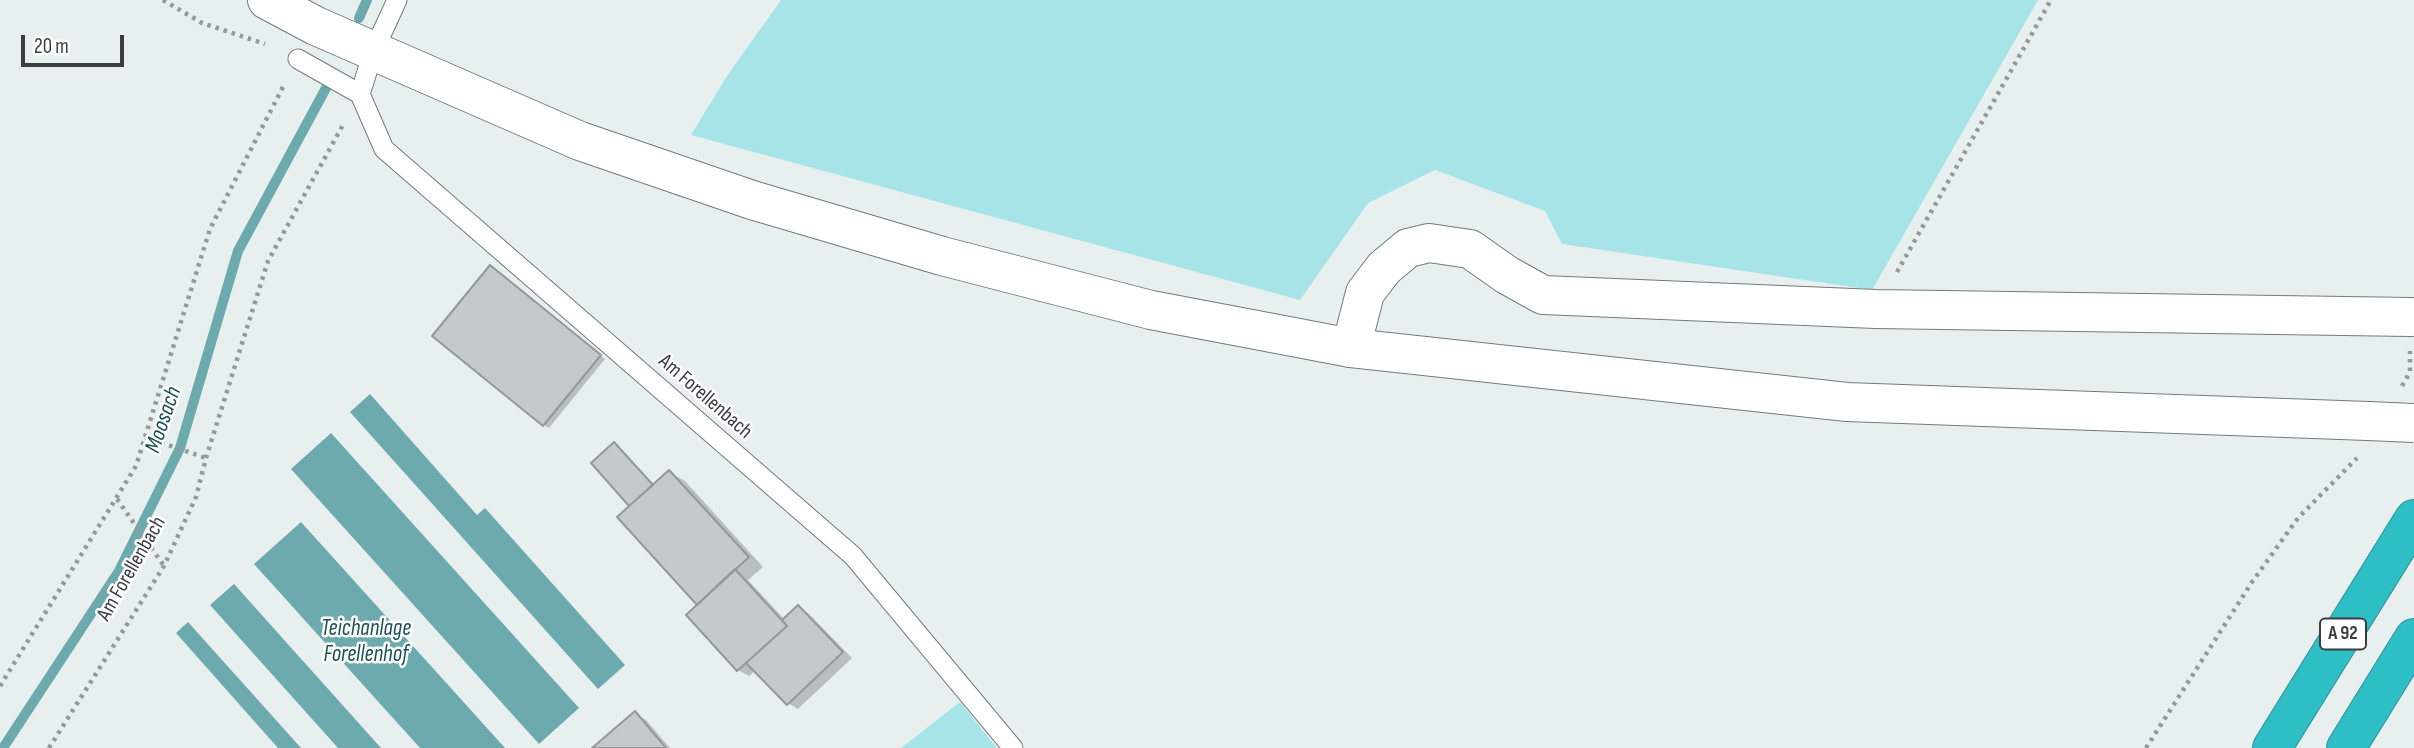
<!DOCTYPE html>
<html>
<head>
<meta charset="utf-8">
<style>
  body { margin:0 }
  #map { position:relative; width:2414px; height:748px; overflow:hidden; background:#e8efef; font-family:"Sofia Sans Condensed",sans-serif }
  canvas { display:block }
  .scale { position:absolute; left:21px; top:35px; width:103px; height:32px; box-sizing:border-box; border:4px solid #3b3d3e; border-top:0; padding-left:9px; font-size:21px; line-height:24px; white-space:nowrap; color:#3b3d3e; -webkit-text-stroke:5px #fff; paint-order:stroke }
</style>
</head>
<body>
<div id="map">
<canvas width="2414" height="748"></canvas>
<div class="scale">20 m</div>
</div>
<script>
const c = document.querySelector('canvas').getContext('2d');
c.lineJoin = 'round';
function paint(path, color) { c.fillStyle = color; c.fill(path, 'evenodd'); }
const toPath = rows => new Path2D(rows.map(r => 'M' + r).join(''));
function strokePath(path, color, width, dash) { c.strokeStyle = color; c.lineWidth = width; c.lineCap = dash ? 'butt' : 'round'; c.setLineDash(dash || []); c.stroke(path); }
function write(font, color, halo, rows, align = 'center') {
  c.font = font + ' "Sofia Sans Condensed",sans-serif'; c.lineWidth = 5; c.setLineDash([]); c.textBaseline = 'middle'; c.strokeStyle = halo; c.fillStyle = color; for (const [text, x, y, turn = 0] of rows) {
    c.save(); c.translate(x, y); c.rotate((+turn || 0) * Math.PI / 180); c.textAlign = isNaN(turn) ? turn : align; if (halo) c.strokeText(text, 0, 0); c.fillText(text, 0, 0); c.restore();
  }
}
const green = toPath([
  [781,0,2038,0,1872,290,1562,244,1545,211,1435,170,1368,203,1300,300,691,135,727,76],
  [960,702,997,748,901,748]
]);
const water = toPath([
  [370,394,477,515,485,508,625,665,598,689,350,412],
  [331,433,579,708,539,744,291,469],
  [301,522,505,748,420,748,254,564],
  [234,584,381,748,338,748,210,605],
  [188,622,301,748,278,748,176,633]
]);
const shadow = toPath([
  [495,270,605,359,549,428,544,425],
  [614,444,654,486,669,472,685,481,763,567,748,580,785,620,798,607,809,614,852,658,798,709,788,703,756,670,749,676,738,670,688,615,699,605,630,504],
  [635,714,646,720,670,748,595,748]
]);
const stream = toPath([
  [359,18,367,0],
  [3,748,119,571,180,448,238,251,326,88]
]);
const building = toPath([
  [490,265,601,355,543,426,432,336,490,265],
  [614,442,653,485,629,506,591,463,614,442],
  [669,470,749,557,697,605,617,517,669,470],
  [735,569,787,626,737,671,686,615,735,569],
  [798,605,843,652,787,705,746,663,787,626,782,620,798,605],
  [635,711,666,748,592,748,635,711]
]);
const path = toPath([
  [163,0,202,23,265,44],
  [1897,272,2051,0],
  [2402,386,2410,372,2410,351],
  [145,437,206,458],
  [117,499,164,566],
  [0,686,136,466,210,229,285,83],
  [49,748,164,566,196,497,206,458,268,261,344,123],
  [2146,748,2252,582,2298,518,2357,458]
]);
const lane = toPath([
  [397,0,374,50,360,94,384,149,853,556,1013,748],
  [298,59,360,94]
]);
const street = toPath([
  [1351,348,1365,293,1384,268,1408,248,1429,243,1470,249,1507,275,1543,295,1876,309,2411,317]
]);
const secondary = toPath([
  [267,0,316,26,580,141,752,200,942,256,1151,310,1351,348,1847,402,2368,421]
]);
const highway = toPath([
  [2272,748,2414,519],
  [2346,748,2414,638]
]);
const secondaryBridge = toPath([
  [2368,421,2414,423]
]);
const shields = [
  [2343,634,46]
];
const shieldNames = [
  ["A 92",2343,634]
];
const streetNames = [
  ["Am Forellenbach",705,397,41],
  ["Am Forellenbach",132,569,-60]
];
const waterNames = [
  ["Moosach",164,420,-71],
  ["Teichanlage",366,629],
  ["Forellenhof",366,655]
];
paint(green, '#a7e4e8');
paint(water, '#6caaae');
paint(shadow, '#0003');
strokePath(stream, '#6caaae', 10);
paint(building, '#c4caca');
strokePath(building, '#93999a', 2);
strokePath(lane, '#747a7b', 21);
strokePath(street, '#747a7b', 40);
strokePath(secondary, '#747a7b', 40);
strokePath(highway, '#329196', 40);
strokePath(path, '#95999a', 4.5, [3.5, 5]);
strokePath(lane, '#fff', 19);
strokePath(street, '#fff', 38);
strokePath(secondary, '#fff', 38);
strokePath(highway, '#2dbec6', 38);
strokePath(secondaryBridge, '#747a7b', 40, []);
strokePath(secondaryBridge, '#fff', 38);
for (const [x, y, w] of shields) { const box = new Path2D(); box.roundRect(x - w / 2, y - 15.5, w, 31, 5); c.fillStyle = '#fff'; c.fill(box); strokePath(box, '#3b3d3e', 2); }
write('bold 19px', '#3b3d3e', null, shieldNames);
write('21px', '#3b3d3e', '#fff', streetNames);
write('italic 23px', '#195054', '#fff', waterNames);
</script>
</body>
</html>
